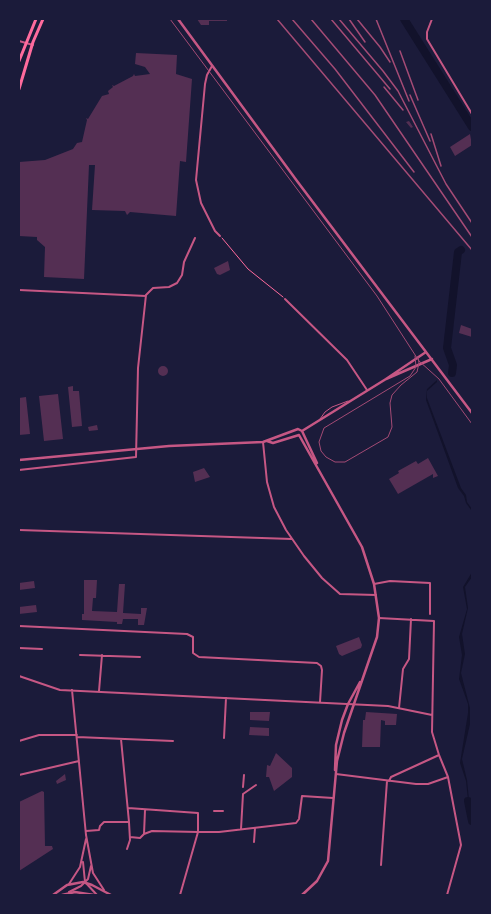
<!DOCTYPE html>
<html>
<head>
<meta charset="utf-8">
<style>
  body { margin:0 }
  #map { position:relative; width:491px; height:914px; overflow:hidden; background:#1b1b3a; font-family:"Noto Serif",serif }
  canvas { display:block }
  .frame { position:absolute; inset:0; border:20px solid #1b1b3a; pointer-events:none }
</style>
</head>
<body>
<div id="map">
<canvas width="491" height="914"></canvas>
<div class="frame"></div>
</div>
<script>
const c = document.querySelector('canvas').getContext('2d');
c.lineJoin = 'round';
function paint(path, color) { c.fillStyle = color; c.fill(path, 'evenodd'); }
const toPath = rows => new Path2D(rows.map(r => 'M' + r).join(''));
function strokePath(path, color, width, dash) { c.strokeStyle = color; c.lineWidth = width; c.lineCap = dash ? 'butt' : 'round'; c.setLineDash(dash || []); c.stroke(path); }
const water = toPath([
  [437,380,437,382,427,391,427,398,461,488,466,495,467,502,472,509,472,560,471,510,466,503,464,496,458,488,426,400,427,389],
  [472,572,472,577,465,587,468,608,462,634,465,654,461,673,470,708,470,724,462,759,467,780,470,810,469,810,466,781,460,763,468,713,468,704,459,679,462,655,459,637,467,609,463,587]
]);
const river = toPath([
  [404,19,472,127],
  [452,373,453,365,447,348,458,252,461,250],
  [468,801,472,821]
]);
const building = toPath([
  [197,19,227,19,227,21,209,21,209,25,201,25],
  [136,53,177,55,176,74,192,79,186,162,180,161,176,216,130,212,127,215,125,211,92,210,95,165,89,165,84,279,44,277,45,247,37,240,37,237,19,236,19,162,45,160,73,149,77,143,82,142,87,120,86,118,88,119,102,96,109,94,108,91,113,87,112,85,114,86,133,76,134,74,135,76,150,74,145,67,135,64],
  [409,121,413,127,411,128,406,122],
  [470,134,472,145,455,156,450,147],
  [228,261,230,270,220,275,217,274,214,268],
  [461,325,472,329,472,337,459,333],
  '158 371a5 5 0 1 1 10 0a5 5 0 1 1-10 0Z',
  [73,386,73,391,79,391,82,426,72,427,68,387],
  [58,394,63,439,44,441,39,396],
  [26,397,30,434,19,435,19,398],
  [97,425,98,430,89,431,88,427],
  [428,458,438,476,433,478,433,474,398,494,389,479,399,473,398,471,416,461,418,464],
  [204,468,210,477,195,482,193,472],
  [84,580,97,580,96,598,93,598,92,611,117,612,119,584,125,584,123,613,141,614,141,608,147,608,144,625,138,625,138,619,123,619,122,624,117,624,117,622,82,620,82,614,84,614],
  [34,581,35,588,19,590,19,583],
  [36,605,37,612,19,614,19,607],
  [359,637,362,645,361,648,342,656,339,654,336,646],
  [250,712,270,712,269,721,250,720],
  [366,712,397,714,396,725,385,725,385,721,381,720,380,747,362,747,363,720,365,720],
  [250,727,269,728,269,736,249,735],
  [276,753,292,768,292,777,274,791,269,777,266,777,267,765,270,766],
  [65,774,66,780,57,784,56,781],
  [42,791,44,792,45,846,52,846,53,849,19,871,19,802]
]);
const path = toPath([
  [222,238,248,269,283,297]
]);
const service = toPath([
  [320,419,325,412,332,407,348,401]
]);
const minor = toPath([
  [432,19,427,32,427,39,472,114],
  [19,41,33,45],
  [212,66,207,75,205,84,196,180,201,203,215,231,220,236],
  [19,290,146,296],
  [285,299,347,360,367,390],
  [263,442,267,482,274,507,286,530,304,556,322,578,340,594,376,595],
  [19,470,136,457,138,368,146,295,153,288,169,287,177,283,182,275,184,262,195,238],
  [19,530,292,539],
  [374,584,390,581,430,583,430,614],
  [379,618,434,621,432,732,439,755],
  [19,626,187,634,193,637,193,653,199,657,317,663,321,666,322,670,320,702],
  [19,648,42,649],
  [80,655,140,657],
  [19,676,60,690,388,706,432,715],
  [72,690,86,835,93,873,104,890],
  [99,691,102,655],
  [399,708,403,669,409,659,411,619],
  [77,737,173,741],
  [224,738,226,698],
  [19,741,39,735,77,735],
  [336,774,416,784,428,784,448,777],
  [19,775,79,761],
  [389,781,391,777,439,755,448,777,461,845,447,895],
  [243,787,244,775],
  [128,808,198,813,198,832,152,831,144,834,145,810],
  [214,811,223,811],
  [241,829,243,794,256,785],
  [86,831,99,830,100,826,104,822,129,822,121,739],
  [130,837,140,838,144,834],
  [254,842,255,828],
  [127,849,130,840,129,822],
  [83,862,85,882,97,895],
  [381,865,387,781],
  [69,884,80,867,86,839],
  [69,892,81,886,88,879,91,866],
  [180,895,198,832,219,832,296,823,299,819,302,796,333,798]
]);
const tertiary = toPath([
  [178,19,297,181,472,413],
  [386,379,426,352],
  [302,431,386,379,432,359],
  [302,431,317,463],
  [299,435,362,547,374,584,379,618,377,637,344,733,337,761,328,861,317,881,302,895],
  [267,441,273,443,299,435],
  [19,460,169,446,263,442,298,429,302,431],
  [335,770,336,745,342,720,348,704,360,682],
  [53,895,67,885,83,882,92,885,111,895],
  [62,895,75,892,94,895]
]);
const primary = toPath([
  [19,61,36,19],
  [19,89,33,42,43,19]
]);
const tram = toPath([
  [170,19,377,296,419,361,439,379,472,424],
  [415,356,416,367,410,376,324,428,319,442,321,451,326,457,335,462,345,462,388,437,392,427,390,403,392,395,401,385,417,372,419,363,418,357]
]);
const rail = toPath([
  [277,19,472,250],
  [292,19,335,69,414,172],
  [311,19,375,95,472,237],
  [331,19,390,89],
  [339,19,383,71,398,91,446,184,472,223],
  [349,19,365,42],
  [357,19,380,47,390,62],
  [376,19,409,101],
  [400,51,418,100],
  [384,87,403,110],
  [410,95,430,141],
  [431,134,441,166]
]);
paint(water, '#12122b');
strokePath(river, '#12122b', 8);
paint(building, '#542f53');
strokePath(path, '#ff6b9d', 1);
strokePath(service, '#c65784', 1);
strokePath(minor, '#c65784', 2);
strokePath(tertiary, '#c65784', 2.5);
strokePath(primary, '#ff6b9d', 3);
strokePath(tram, '#a44b75', 1);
strokePath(rail, '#a44b75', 1.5);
</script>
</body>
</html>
